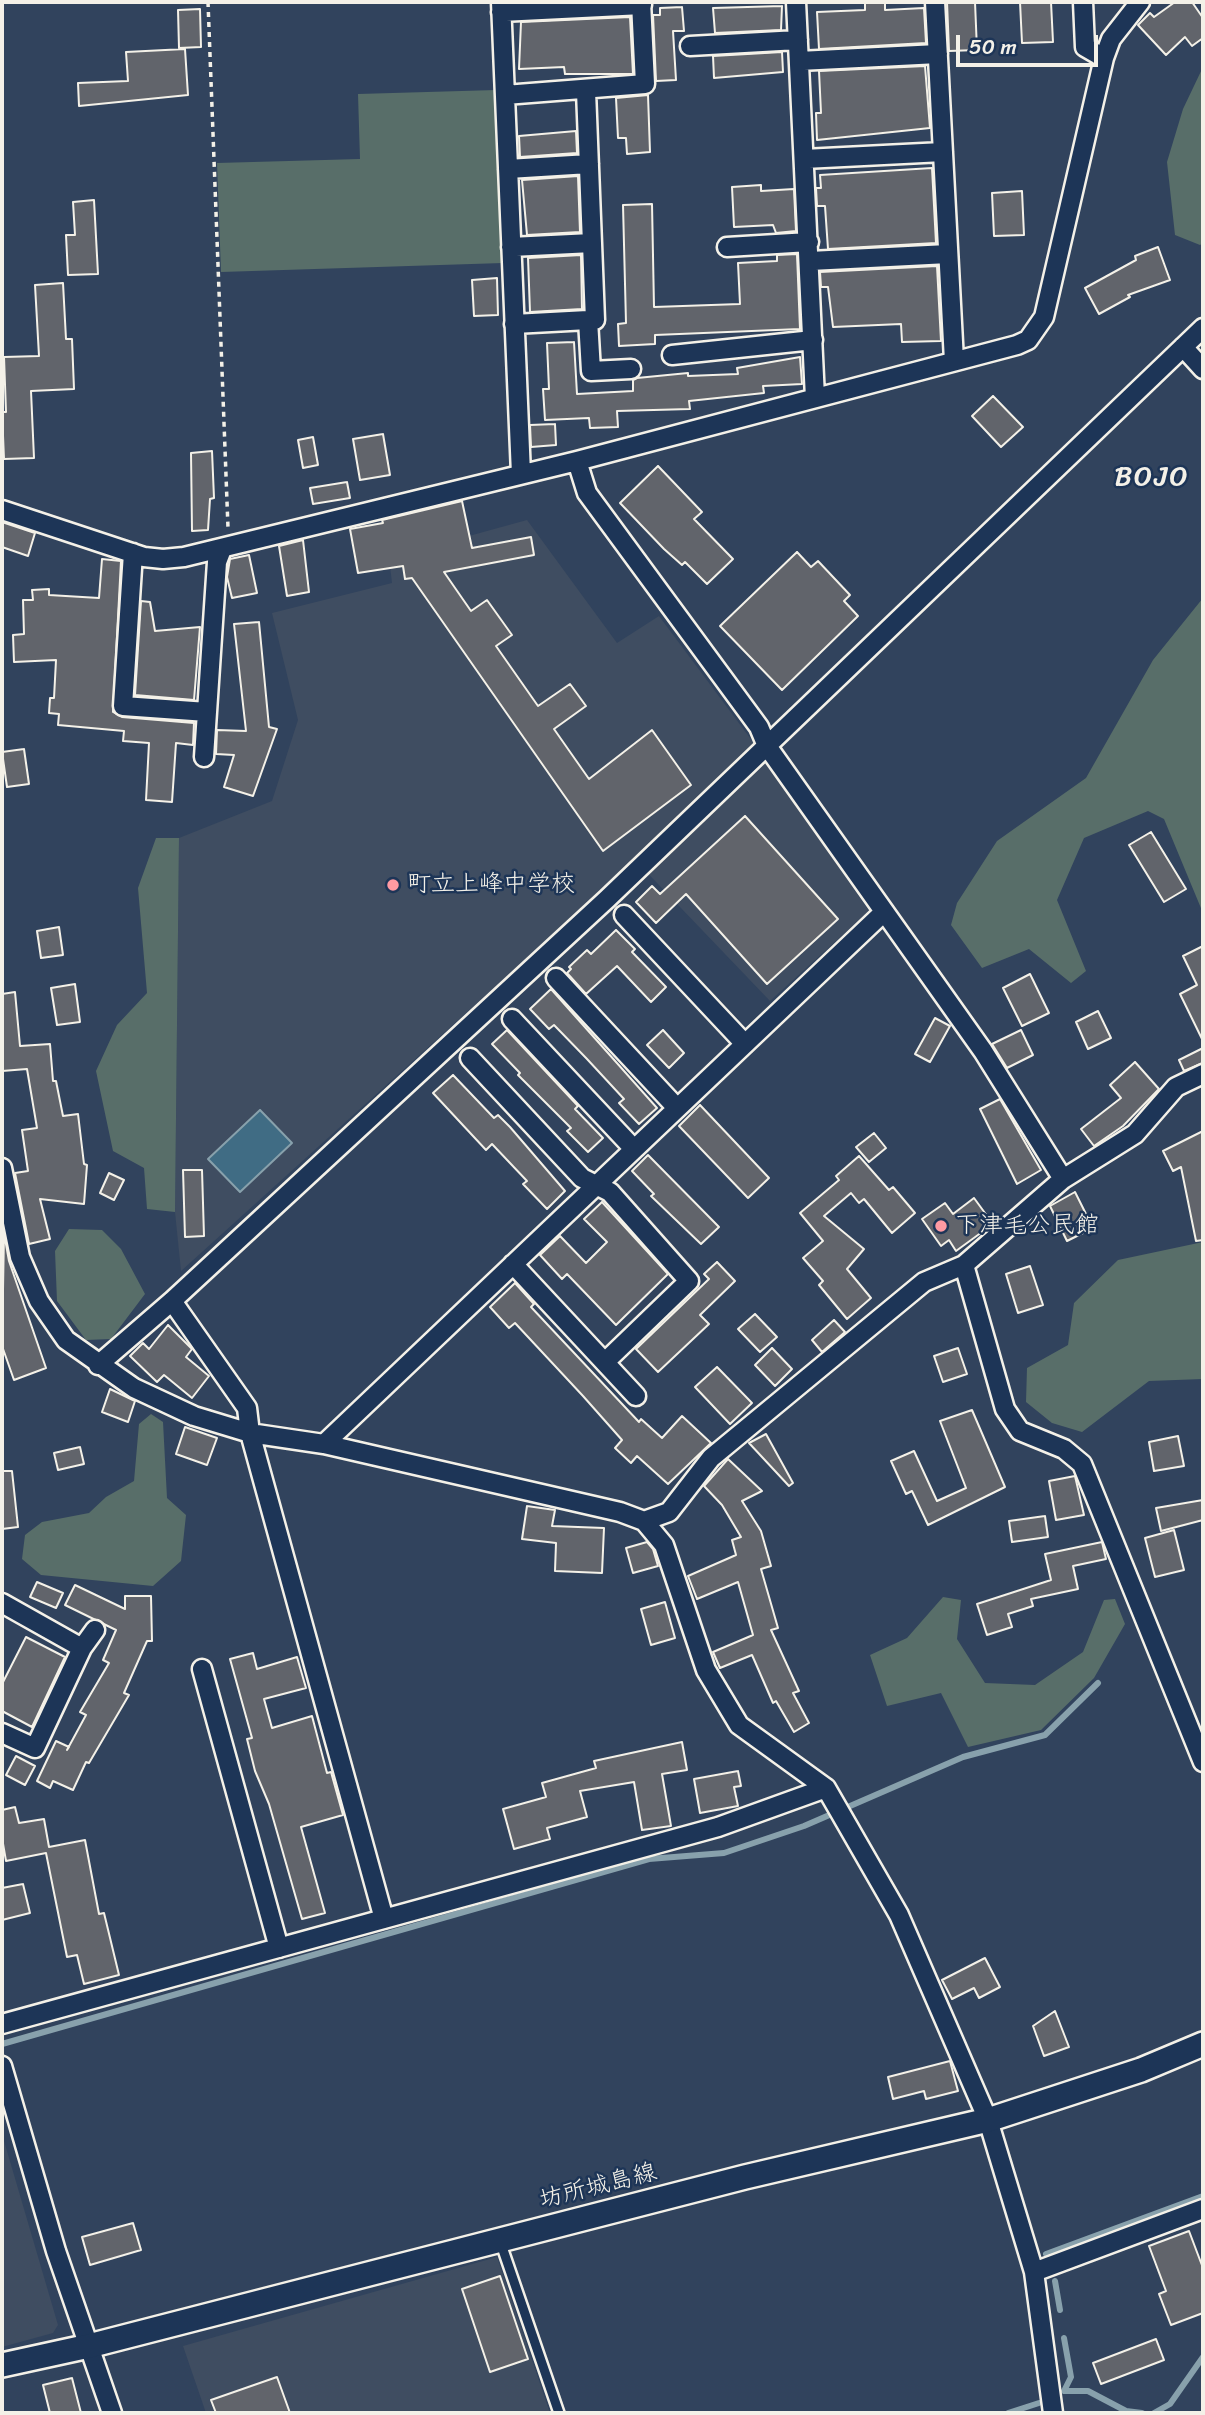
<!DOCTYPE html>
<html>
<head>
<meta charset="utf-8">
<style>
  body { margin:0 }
  #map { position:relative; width:1205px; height:2415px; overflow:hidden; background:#31435d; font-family:Sriracha,sans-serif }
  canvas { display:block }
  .frame { position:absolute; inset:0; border:4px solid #f4f1e8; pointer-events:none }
  .scale { position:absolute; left:956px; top:35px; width:142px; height:32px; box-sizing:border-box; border:4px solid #f4f1e8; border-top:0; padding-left:9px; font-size:21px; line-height:24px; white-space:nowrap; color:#f4f1e8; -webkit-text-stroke:5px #1d3557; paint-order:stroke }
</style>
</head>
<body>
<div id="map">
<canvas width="1205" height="2415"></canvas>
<div class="frame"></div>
<div class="scale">50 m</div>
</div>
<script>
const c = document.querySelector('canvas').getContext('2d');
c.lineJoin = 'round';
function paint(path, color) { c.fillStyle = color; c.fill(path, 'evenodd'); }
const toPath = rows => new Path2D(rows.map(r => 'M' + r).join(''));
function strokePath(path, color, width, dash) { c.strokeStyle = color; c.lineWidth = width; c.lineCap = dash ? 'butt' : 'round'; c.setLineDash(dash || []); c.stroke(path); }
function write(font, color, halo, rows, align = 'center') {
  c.font = font + ' Sriracha,"Klee One",sans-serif'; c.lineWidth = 5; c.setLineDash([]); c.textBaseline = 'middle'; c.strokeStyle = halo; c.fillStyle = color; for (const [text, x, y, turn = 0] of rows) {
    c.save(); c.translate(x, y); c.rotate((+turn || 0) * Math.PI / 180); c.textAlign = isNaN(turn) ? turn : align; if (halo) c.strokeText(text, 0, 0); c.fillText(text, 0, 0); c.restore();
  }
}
const built = toPath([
  [527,520,617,643,659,616,753,742,869,911,770,1001,635,860,181,1271,175,1212,179,838,272,801,298,720,272,613,392,583,389,558],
  [2,2134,58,2325,53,2333,2,2347],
  [497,2257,550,2413,206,2413,183,2346]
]);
const green = toPath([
  [1203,67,1203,243,1200,245,1175,235,1167,162,1183,109],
  [496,90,503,263,221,272,217,163,360,159,358,94],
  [1203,598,1203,913,1164,819,1148,811,1084,838,1057,900,1086,971,1071,983,1029,949,982,968,951,925,957,903,997,841,1086,778,1153,660],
  [156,838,179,838,175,1212,147,1209,144,1168,113,1151,96,1071,117,1025,147,993,138,888],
  [69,1229,102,1230,121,1249,145,1294,111,1339,86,1340,57,1301,55,1251],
  [1203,1242,1203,1379,1149,1381,1082,1432,1052,1423,1026,1402,1027,1368,1068,1345,1074,1303,1118,1260],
  [151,1414,163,1422,167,1498,186,1515,181,1561,153,1586,41,1575,22,1559,25,1535,42,1522,89,1513,106,1497,134,1481,139,1424],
  [943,1597,961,1600,957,1639,985,1683,1035,1685,1083,1652,1104,1600,1115,1599,1125,1624,1094,1678,1041,1730,968,1747,941,1693,887,1706,870,1655,907,1638]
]);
const water = toPath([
  [260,1110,292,1143,240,1192,208,1159,260,1110]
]);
const stream = toPath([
  [2,2044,649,1859,724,1853,804,1826,963,1757,1045,1735,1098,1683],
  [1046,2254,1203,2196],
  [1055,2281,1060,2310],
  [1064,2338,1071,2377,1064,2391,1088,2391,1126,2411,1142,2413],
  [1008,2413,1039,2403],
  [1154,2413,1170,2404,1203,2357]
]);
const building = toPath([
  [865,2,885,2,885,10,924,8,926,43,819,49,817,12,865,10,865,2],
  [947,2,975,2,977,50,949,51,947,2],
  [1020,2,1051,2,1053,42,1022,43,1020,2],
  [1175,2,1192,2,1203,18,1203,38,1192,46,1185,37,1166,55,1138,25,1150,13,1154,17,1175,2],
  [782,6,781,30,715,33,713,8,782,6],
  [682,7,684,31,673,31,676,80,656,81,653,15,660,15,660,8,682,7],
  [200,9,201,47,179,48,178,10,200,9],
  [630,17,633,74,565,74,564,67,519,69,521,22,630,17],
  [185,49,188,95,79,106,78,83,128,81,126,52,185,49],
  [782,52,783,72,714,78,713,56,782,52],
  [925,66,930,128,817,140,816,113,821,113,819,71,925,66],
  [648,95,650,152,627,154,626,138,618,138,616,98,648,95],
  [576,131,577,153,520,157,519,136,576,131],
  [932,168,936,243,828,249,825,206,817,206,816,188,821,188,820,175,932,168],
  [578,176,580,232,527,235,522,180,578,176],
  [761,185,761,191,794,189,796,231,776,233,773,225,734,227,732,187,761,185],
  [1022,191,1024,235,994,236,992,193,1022,191],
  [94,200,98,274,68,275,66,235,75,235,73,202,94,200],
  [652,204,654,307,740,304,738,263,777,261,777,255,797,254,800,329,655,335,655,344,619,346,618,324,626,323,623,205,652,204],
  [1158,247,1170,280,1128,295,1130,297,1099,314,1085,288,1136,260,1135,256,1158,247],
  [581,255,582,309,530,312,528,258,581,255],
  [937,266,941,341,902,342,901,324,833,327,828,287,821,287,820,272,937,266],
  [497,278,498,315,474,316,472,280,497,278],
  [63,283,66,339,72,339,74,389,31,391,34,458,4,459,2,412,6,412,4,357,39,356,35,285,63,283],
  [574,342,577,394,633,391,633,380,637,378,688,373,688,376,738,374,737,368,800,357,802,384,763,386,764,393,689,401,690,409,617,411,618,427,590,428,589,418,545,420,543,389,549,389,547,343,574,342],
  [993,396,1023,427,1001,447,972,416,993,396],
  [555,424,556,445,531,447,530,425,555,424],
  [383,434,390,475,360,480,353,439,383,434],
  [313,437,318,465,303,468,298,440,313,437],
  [212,451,214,498,210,499,208,530,192,531,191,453,212,451],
  [658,466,702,512,694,519,733,559,707,584,685,562,682,565,664,549,620,503,658,466],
  [347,482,350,498,313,504,310,488,347,482],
  [462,501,472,548,531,537,534,555,444,572,471,611,487,600,512,635,496,646,538,706,570,684,586,706,554,729,589,779,652,730,691,785,603,851,412,578,405,579,403,566,358,573,350,529,383,523,382,520,462,501],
  [2,522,35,533,28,556,2,547,2,522],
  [303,540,309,592,287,596,279,546,303,540],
  [797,552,811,567,818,561,850,595,844,601,858,616,782,690,720,626,797,552],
  [249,555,257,593,232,598,227,577,230,559,249,555],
  [102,559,121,561,113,712,122,717,194,723,193,745,176,743,172,802,146,800,149,743,123,741,124,731,58,725,59,714,49,713,50,698,54,698,56,660,14,662,13,635,24,634,23,600,33,600,32,590,49,589,49,595,99,598,102,559],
  [141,601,150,602,155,631,200,627,194,700,135,695,141,601],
  [259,622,269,727,277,729,253,796,224,787,234,755,216,754,217,730,246,731,234,624,259,622],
  [24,749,29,784,7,787,2,752,24,749],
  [745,816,838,919,767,984,686,894,656,923,636,902,652,886,660,894,745,816],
  [1151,832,1186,889,1164,902,1129,845,1151,832],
  [59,927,63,955,41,958,37,931,59,927],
  [616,930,635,949,632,952,666,987,651,1002,617,966,586,994,567,973,571,969,569,967,587,950,591,954,616,930],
  [1203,946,1203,1041,1180,994,1197,985,1183,956,1203,946],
  [1030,974,1049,1013,1022,1026,1003,988,1030,974],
  [75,984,80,1022,57,1025,51,988,75,984],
  [551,989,657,1108,639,1124,619,1103,624,1099,587,1059,554,1025,549,1029,530,1009,551,989],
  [15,992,20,1046,50,1044,53,1081,56,1081,63,1116,78,1114,84,1164,87,1165,84,1204,40,1199,50,1239,29,1244,15,1173,28,1171,22,1130,37,1128,27,1069,2,1071,2,994,15,992],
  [1098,1011,1111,1038,1088,1049,1076,1022,1098,1011],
  [935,1018,950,1026,930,1062,915,1054,935,1018],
  [507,1030,578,1106,575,1109,603,1138,588,1152,567,1131,571,1128,518,1075,520,1073,492,1044,507,1030],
  [663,1030,684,1053,669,1068,647,1045,663,1030],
  [1021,1030,1033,1055,1007,1068,992,1044,1021,1030],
  [1203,1048,1203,1063,1184,1071,1179,1060,1203,1048],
  [1135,1062,1159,1089,1123,1126,1094,1146,1081,1129,1121,1098,1110,1085,1135,1062],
  [453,1075,494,1118,498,1115,510,1127,565,1191,547,1209,523,1184,527,1181,492,1144,486,1150,433,1093,453,1075],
  [1000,1099,1041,1170,1017,1184,980,1109,1000,1099],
  [700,1105,769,1178,748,1198,679,1126,700,1105],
  [1203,1131,1203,1240,1196,1241,1181,1167,1173,1171,1163,1151,1203,1131],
  [874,1133,886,1148,869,1162,856,1147,874,1133],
  [648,1155,719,1227,701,1244,651,1196,654,1194,632,1171,648,1155],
  [859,1156,889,1190,893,1187,915,1213,892,1233,864,1199,859,1203,851,1193,824,1216,864,1249,847,1269,871,1298,847,1319,819,1285,823,1281,803,1258,823,1241,800,1213,839,1180,836,1176,859,1156],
  [183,1170,202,1170,204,1236,185,1237,183,1170],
  [109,1173,124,1180,114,1200,100,1193,109,1173],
  [1075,1192,1093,1228,1067,1241,1050,1206,1075,1192],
  [974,1198,993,1224,956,1251,949,1240,941,1246,922,1219,945,1203,953,1214,974,1198],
  [602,1202,668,1274,616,1325,567,1274,562,1279,540,1255,560,1236,586,1263,607,1242,584,1219,602,1202],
  [4,1233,9,1261,46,1368,14,1380,2,1346,4,1233],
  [717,1262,735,1281,700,1315,709,1324,658,1372,636,1349,709,1279,704,1274,717,1262],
  [1030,1266,1043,1305,1018,1313,1006,1274,1030,1266],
  [515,1283,534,1304,531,1307,639,1422,641,1419,662,1438,682,1416,711,1443,668,1484,637,1456,631,1463,615,1448,622,1440,583,1396,515,1323,509,1328,490,1307,515,1283],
  [755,1314,777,1337,760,1352,738,1329,755,1314],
  [834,1320,845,1332,822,1352,812,1340,834,1320],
  [168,1325,192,1349,186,1357,209,1376,192,1398,164,1375,157,1382,130,1356,143,1343,149,1349,168,1325],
  [772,1348,792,1369,775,1386,755,1365,772,1348],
  [958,1348,967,1374,943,1382,934,1356,958,1348],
  [717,1367,752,1403,730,1424,695,1387,717,1367],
  [110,1389,135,1401,128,1422,102,1412,110,1389],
  [972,1410,1005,1487,928,1525,912,1491,906,1494,891,1461,914,1451,937,1501,966,1488,940,1421,972,1410],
  [185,1427,217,1438,207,1465,176,1454,185,1427],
  [766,1434,793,1483,789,1486,749,1443,766,1434],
  [1178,1436,1184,1466,1154,1471,1149,1442,1178,1436],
  [80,1447,84,1464,58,1470,54,1453,80,1447],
  [728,1459,762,1491,742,1501,761,1531,771,1566,761,1569,778,1628,771,1630,799,1691,793,1693,809,1723,794,1732,776,1701,773,1703,752,1655,720,1668,713,1652,753,1635,738,1582,697,1599,688,1576,736,1555,732,1540,741,1537,722,1505,704,1486,728,1459],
  [2,1471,12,1471,18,1527,2,1529,2,1471],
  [1075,1476,1084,1515,1056,1520,1049,1481,1075,1476],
  [1203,1500,1203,1520,1161,1531,1156,1508,1203,1500],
  [527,1506,555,1510,552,1526,604,1528,602,1573,555,1571,556,1543,522,1539,527,1506],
  [1045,1516,1048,1537,1012,1542,1009,1521,1045,1516],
  [1174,1530,1184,1570,1155,1577,1145,1538,1174,1530],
  [647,1542,653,1549,658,1566,633,1573,626,1548,647,1542],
  [1102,1542,1106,1559,1073,1566,1078,1589,1031,1599,1033,1606,1008,1614,1012,1627,987,1635,977,1604,1051,1580,1045,1554,1102,1542],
  [37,1582,63,1593,56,1608,30,1597,37,1582],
  [75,1585,125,1609,125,1596,151,1596,152,1641,147,1641,124,1693,129,1695,89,1763,86,1762,73,1790,53,1781,50,1788,37,1781,56,1741,69,1747,67,1750,86,1715,80,1712,109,1663,103,1660,116,1630,65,1605,75,1585],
  [665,1602,675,1638,651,1645,641,1609,665,1602],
  [26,1637,65,1657,32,1727,2,1711,2,1684,26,1637],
  [253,1653,257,1669,297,1657,306,1688,264,1699,272,1728,312,1716,327,1773,331,1772,343,1815,301,1827,325,1913,302,1919,269,1804,255,1771,247,1739,252,1738,230,1659,253,1653],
  [682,1742,687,1770,662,1774,671,1826,642,1830,634,1782,580,1791,587,1817,547,1828,550,1839,514,1849,503,1809,546,1797,542,1783,596,1768,594,1761,682,1742],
  [16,1756,35,1766,25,1785,6,1775,16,1756],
  [738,1771,741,1786,734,1787,738,1806,700,1813,694,1779,738,1771],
  [15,1807,19,1823,44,1819,49,1847,85,1840,99,1914,104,1913,119,1975,84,1984,77,1955,67,1957,46,1853,6,1861,2,1838,2,1810,15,1807],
  [23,1884,30,1913,2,1920,2,1888,23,1884],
  [985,1958,1000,1987,979,1998,974,1988,952,1999,942,1980,985,1958],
  [1055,2011,1069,2047,1044,2056,1033,2026,1055,2011],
  [950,2061,958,2091,926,2099,924,2091,893,2099,888,2077,950,2061],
  [133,2223,141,2250,90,2265,82,2237,133,2223],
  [1189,2231,1203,2268,1203,2313,1171,2325,1159,2294,1166,2291,1149,2246,1189,2231],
  [500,2276,528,2359,490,2372,462,2289,500,2276],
  [1156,2339,1164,2360,1101,2384,1093,2363,1156,2339],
  [277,2377,290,2413,216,2413,211,2400,277,2377],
  [72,2378,81,2413,50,2413,43,2385,72,2378]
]);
const path = toPath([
  [208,2,228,528]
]);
const service = toPath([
  [500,2241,559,2413]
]);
const minor = toPath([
  [501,2,521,474],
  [796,2,815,398],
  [935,2,954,361],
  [1083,2,1085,47,1104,58],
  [501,12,642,5],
  [690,46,798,40],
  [799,61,938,54],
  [586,91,595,320,588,320],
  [505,95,645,84,641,2],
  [804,159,943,152],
  [508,169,589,164],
  [511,247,592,243],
  [727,247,809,242],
  [810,261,948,254],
  [514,324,588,320,591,371,631,369],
  [1183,347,1203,369],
  [672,355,813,340],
  [577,461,587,493,759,727,767,746,983,1051,1063,1179],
  [2,510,144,557,163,559,184,557,577,461,1017,345,1028,340,1044,317,1104,58,1111,39,1140,2],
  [133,553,123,706,207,712],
  [204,757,217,562,222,549],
  [624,915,745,1044],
  [556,978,677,1108],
  [512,1019,634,1149],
  [470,1058,582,1178,610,1192,689,1281,605,1362],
  [2,1168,20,1257,39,1301,66,1340,134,1388,194,1416,250,1433,324,1444,620,1512,644,1521,664,1545,706,1670,739,1725,826,1788,899,1915,988,2120,1034,2272,1053,2413],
  [513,1264,636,1396],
  [964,1265,1005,1409,1020,1431,1064,1449,1082,1464,1203,1762],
  [172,1301,247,1408,250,1433,384,1919],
  [98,1365,172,1301,607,899,1203,328],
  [324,1444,884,912],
  [644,1521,669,1512,711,1458,924,1282,964,1265,1063,1179,1135,1134,1176,1087,1203,1074],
  [2,1603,82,1648],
  [202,1669,279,1948],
  [2,1733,35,1748,82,1648,95,1630],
  [2,2024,718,1827,826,1788],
  [2,2066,56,2251,112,2413],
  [1034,2272,1203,2209]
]);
const secondary = toPath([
  [2,2365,89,2346,745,2177,988,2120,1141,2070,1203,2044]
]);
const markers = [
  [393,885,7,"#ff9aa2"],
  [941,1226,7,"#ff9aa2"]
];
const poiNames = [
  ["町立上峰中学校",407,885],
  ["下津毛公民館",955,1226]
];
const streetNames = [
  ["坊所城島線",598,2187,-14]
];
const quarterNames = [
  ["BOJO",1152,478]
];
paint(built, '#3f4d61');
paint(green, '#586e69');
paint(water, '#406c84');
strokePath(water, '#88a1ac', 2);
strokePath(stream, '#88a1ac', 6);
paint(building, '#61646b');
strokePath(building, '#f4f1e8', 2);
strokePath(service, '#f4f1e8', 14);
strokePath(minor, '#f4f1e8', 23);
strokePath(secondary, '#f4f1e8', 28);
strokePath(path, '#f4f1e8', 3.5, [5, 5]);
strokePath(service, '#1d3557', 9);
strokePath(minor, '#1d3557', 18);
strokePath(secondary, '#1d3557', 23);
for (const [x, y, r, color] of markers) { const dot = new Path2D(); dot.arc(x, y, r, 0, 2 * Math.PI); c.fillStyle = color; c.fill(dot); strokePath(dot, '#1d3557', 2.5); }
write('24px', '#f4f1e8', '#1d3557', poiNames, 'left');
write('24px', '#f4f1e8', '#1d3557', streetNames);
c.letterSpacing = '2px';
write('28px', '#f4f1e8', '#1d3557', quarterNames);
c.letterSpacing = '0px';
</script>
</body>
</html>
